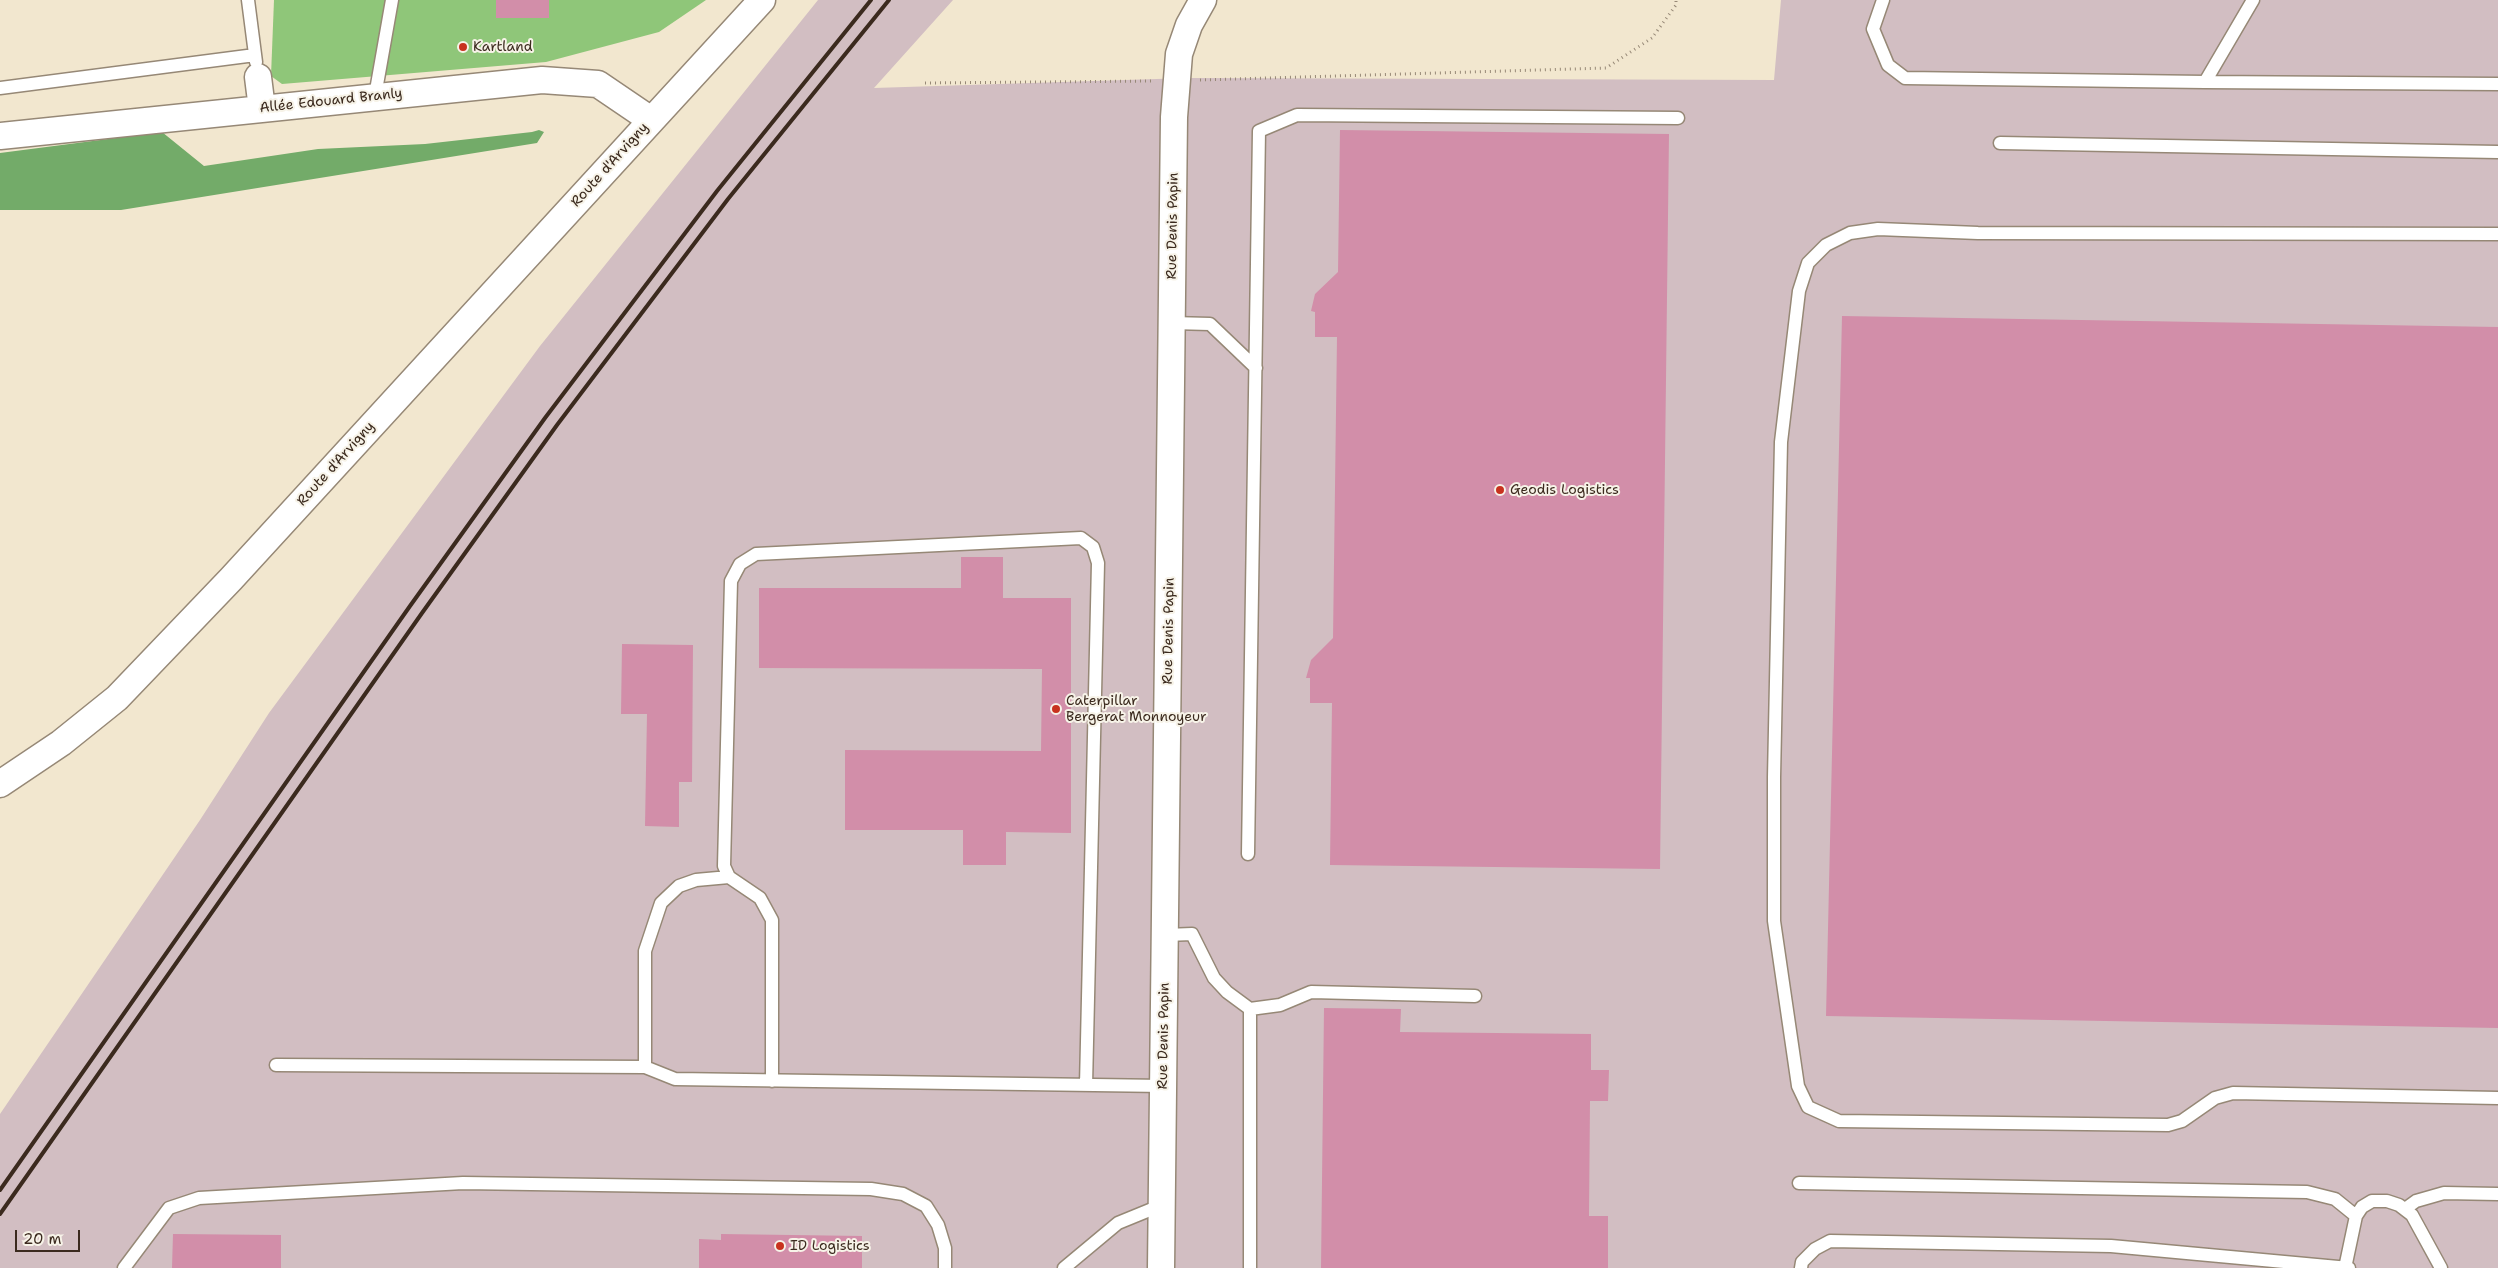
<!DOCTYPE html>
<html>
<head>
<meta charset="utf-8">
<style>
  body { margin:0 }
  #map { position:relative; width:2498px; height:1268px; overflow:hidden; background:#f2e7cf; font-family:"Shantell Sans",sans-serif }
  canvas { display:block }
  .scale { position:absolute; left:15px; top:1230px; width:65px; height:22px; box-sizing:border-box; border:2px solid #3b2a1e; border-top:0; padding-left:6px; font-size:15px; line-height:18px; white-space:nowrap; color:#3b2a1e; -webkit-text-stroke:4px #f7f3e8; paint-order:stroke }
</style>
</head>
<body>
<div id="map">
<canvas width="2498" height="1268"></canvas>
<div class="scale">20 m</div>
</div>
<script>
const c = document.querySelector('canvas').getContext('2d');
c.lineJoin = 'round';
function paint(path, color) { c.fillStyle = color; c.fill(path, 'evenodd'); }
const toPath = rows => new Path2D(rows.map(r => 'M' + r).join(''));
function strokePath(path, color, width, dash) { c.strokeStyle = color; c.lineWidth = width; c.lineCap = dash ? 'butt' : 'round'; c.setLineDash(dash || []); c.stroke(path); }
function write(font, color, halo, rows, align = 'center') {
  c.font = font + ' "Shantell Sans",sans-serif'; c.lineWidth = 4; c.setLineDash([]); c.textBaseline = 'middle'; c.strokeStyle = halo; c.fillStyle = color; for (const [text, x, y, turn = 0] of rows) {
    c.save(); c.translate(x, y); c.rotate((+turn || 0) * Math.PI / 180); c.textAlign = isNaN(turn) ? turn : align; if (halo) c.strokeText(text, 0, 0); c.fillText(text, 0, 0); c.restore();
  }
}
const industrial = toPath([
  [818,0,953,0,874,88,1188,78,1774,80,1781,0,2498,0,2498,1268,0,1268,0,1114,200,820,269,713,540,346]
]);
const green = toPath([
  [274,0,706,0,659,32,546,62,282,84,271,76]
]);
const forest = toPath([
  [539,130,544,132,537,143,121,210,0,210,0,153,162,132,204,166,318,149,425,144,532,132]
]);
const building = toPath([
  [496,0,549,0,549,18,496,18],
  [1340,130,1669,134,1660,869,1330,865,1332,703,1310,703,1310,678,1306,678,1311,660,1333,638,1337,337,1315,337,1315,312,1311,311,1315,294,1338,272],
  [1842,316,2498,327,2498,1028,1826,1016],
  [961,557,1003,557,1003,598,1071,598,1071,833,1006,832,1006,865,963,865,963,830,845,830,845,750,1041,751,1042,669,759,668,759,588,961,588],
  [622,644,693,645,692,782,679,782,679,827,645,826,647,714,621,714],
  [1324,1008,1401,1009,1400,1032,1591,1034,1591,1070,1609,1070,1608,1101,1590,1101,1589,1216,1608,1216,1608,1268,1321,1268],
  [173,1234,281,1235,281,1268,172,1268],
  [721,1234,862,1236,862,1268,699,1268,699,1239,721,1240]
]);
const path = toPath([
  [1200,80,1606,68,1652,38,1676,5,1676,0],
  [925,83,1153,81]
]);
const service = toPath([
  [248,0,256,62],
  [1883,0,1873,29,1888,65,1905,78,2205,82,2253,0],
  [2205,82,2498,84],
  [0,88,255,55],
  [375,96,392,0],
  [2000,143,2498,152],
  [2498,234,1978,233,1878,229,1850,233,1826,245,1808,263,1799,291,1781,442,1774,777,1774,921,1798,1086,1808,1107,1839,1121,2168,1125,2182,1121,2215,1098,2233,1093,2498,1098],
  [1172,323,1210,324,1256,368],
  [1248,854,1259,131,1297,115,1678,118],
  [1166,935,1192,934,1214,978,1227,992,1250,1009,1250,1268],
  [1250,1009,1280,1005,1311,992,1475,996],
  [276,1065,645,1067,675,1079,1164,1086],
  [645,1067,645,951,661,903,679,886,696,880,729,877],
  [772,1081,772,920,760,898,729,877,724,866,731,581,740,564,756,554,1081,538,1093,547,1098,563,1086,1085],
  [1799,1183,2307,1192,2335,1199,2356,1216],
  [2405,1209,2416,1201,2444,1193,2498,1194],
  [124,1268,169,1208,199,1198,463,1183,871,1189,903,1194,926,1206,938,1225,945,1248,945,1268],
  [1064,1268,1118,1223,1162,1205],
  [1801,1268,1802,1262,1815,1249,1830,1241,2111,1246,2349,1268],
  [2345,1268,2356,1216,2362,1207,2372,1201,2387,1201,2399,1205,2412,1215,2441,1268]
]);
const minor = toPath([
  [258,77,262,109],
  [0,136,542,80,598,84,651,120],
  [0,784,61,743,117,698,231,579,762,0],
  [1161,1268,1174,117,1179,54,1189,25,1203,0]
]);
const rail = toPath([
  [0,1190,410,606,545,418,717,191,871,0],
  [0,1214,422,613,557,425,728,199,889,0]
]);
const markers = [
  [463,47,5,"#c8321e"],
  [1500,490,5,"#c8321e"],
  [1056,709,5,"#c8321e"],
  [780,1246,5,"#c8321e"]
];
const poiNames = [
  ["Kartland",473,47],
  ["Geodis Logistics",1510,490],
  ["Caterpillar",1066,701],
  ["Bergerat Monnoyeur",1066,717],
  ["ID Logistics",790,1246]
];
const streetNames = [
  ["Allée Edouard Branly",331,101,-6],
  ["Route d'Arvigny",610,165,-48],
  ["Rue Denis Papin",1173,226,-89],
  ["Route d'Arvigny",336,464,-48],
  ["Rue Denis Papin",1169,631,-89],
  ["Rue Denis Papin",1164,1036,-89]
];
paint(industrial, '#d2bec2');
paint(green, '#8fc679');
paint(forest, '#73ab69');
paint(building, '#d28ea9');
strokePath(service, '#968876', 15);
strokePath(minor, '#968876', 29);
strokePath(path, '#968876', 3, [1, 4]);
strokePath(service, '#fff', 12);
strokePath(minor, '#fff', 26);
strokePath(rail, '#3b2a1e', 4);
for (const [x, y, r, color] of markers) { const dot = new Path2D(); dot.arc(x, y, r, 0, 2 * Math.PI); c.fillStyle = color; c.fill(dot); strokePath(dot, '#f7f3e8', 2); }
write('14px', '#3b2a1e', '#f7f3e8', poiNames, 'left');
write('14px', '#3b2a1e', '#f7f3e8', streetNames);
</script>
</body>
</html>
